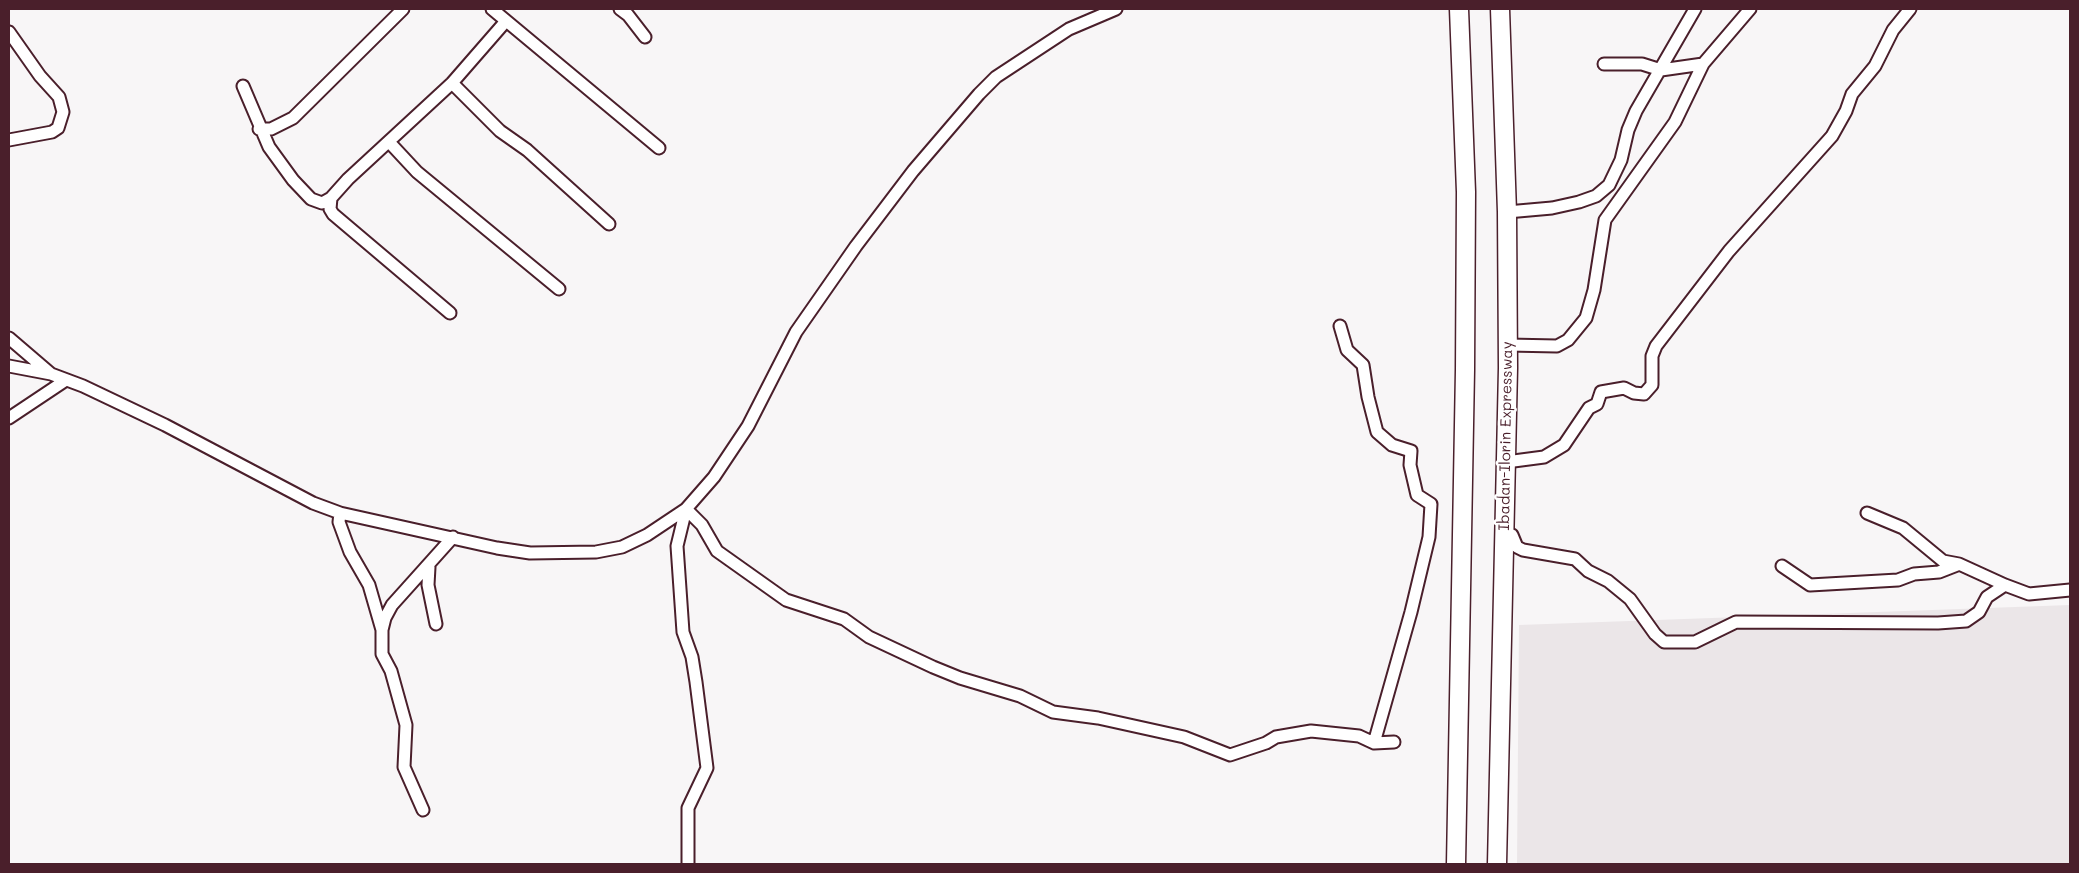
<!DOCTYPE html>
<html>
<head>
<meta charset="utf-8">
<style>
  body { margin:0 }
  #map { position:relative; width:2079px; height:873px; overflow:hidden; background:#f8f6f7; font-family:Mali,sans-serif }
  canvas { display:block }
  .frame { position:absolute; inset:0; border:10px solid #4a1f2b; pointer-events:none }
</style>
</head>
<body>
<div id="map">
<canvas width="2079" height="873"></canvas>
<div class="frame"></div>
</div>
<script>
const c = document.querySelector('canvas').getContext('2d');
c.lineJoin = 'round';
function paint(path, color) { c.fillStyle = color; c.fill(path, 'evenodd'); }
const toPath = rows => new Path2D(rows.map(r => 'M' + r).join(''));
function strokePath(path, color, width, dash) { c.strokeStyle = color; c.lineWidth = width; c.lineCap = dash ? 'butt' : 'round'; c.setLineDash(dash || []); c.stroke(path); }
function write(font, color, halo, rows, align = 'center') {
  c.font = font + ' Mali,sans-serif'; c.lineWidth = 5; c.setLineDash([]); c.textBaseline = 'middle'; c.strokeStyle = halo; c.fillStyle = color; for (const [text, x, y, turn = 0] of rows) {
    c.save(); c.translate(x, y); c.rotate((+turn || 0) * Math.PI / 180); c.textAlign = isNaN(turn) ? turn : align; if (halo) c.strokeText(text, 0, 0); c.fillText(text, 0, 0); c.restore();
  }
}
const built = toPath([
  [2070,605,2070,864,1517,864,1519,625]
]);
const minor = toPath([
  [492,9,659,148],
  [620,9,628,15,645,37],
  [9,32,40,76,59,97,63,112,58,128,52,132,9,140],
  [1604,64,1642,64,1661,70,1703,64],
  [452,83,500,131,527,150,609,224],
  [243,86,269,147,293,180,311,199,322,203,331,198],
  [259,129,271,129,293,118,403,9],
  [390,143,417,172,559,289],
  [1507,212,1552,208,1579,202,1596,196,1609,185,1621,160,1628,130,1636,111,1695,9],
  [450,313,333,214,330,209,331,198,348,179,452,83,506,21],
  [1340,326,1347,350,1363,365,1368,397,1377,432,1392,445,1411,451,1410,465,1417,495,1431,504,1429,537,1411,612,1374,743],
  [9,338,51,374],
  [1508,345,1557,346,1568,340,1586,318,1594,290,1605,220,1675,122,1703,64,1750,9],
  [9,366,51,374,83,386,165,425,313,503,340,513,497,548,530,553,596,552,622,547,647,535,686,509,714,477,748,426,796,332,856,246,913,171,979,94,996,77,1069,29,1116,9],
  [9,418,66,380],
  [1506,462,1544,457,1564,445,1589,408,1597,404,1601,392,1624,388,1634,393,1644,394,1652,385,1652,356,1656,346,1729,251,1832,136,1846,111,1852,94,1875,66,1893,30,1910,9],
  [686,509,702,525,717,551,786,600,844,619,869,637,933,667,960,678,1020,696,1053,712,1098,718,1184,737,1230,755,1266,743,1276,737,1311,731,1359,736,1374,743,1394,742],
  [686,509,677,546,683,632,692,657,696,682,707,768,688,808,688,864],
  [340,513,339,522,350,552,369,585,382,630,382,654,391,671,406,725,404,767,423,810],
  [1867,513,1903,528,1943,561,1959,564,2005,585,2029,594,2070,590],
  [1504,534,1512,535,1517,547,1523,550,1575,559,1588,571,1608,581,1630,599,1655,634,1664,642,1695,642,1736,622,1938,623,1966,621,1979,612,1987,597,2005,585],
  [1782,566,1810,585,1898,580,1914,574,1939,572,1957,565],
  [429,567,428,585,436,624],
  [382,630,385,618,392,605,453,537]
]);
const highway = toPath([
  [1456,864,1465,370,1466,192,1459,9],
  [1497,864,1508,368,1507,212,1500,9]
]);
const streetNames = [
  ["Ibadan-Ilorin Expressway",1506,436,-89]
];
paint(built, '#ebe6e8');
strokePath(minor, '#4a1f2b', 15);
strokePath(highway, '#4a1f2b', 21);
strokePath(minor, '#fff', 11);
strokePath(highway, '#fff', 18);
write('15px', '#4a1f2b', '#fff', streetNames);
</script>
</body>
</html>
